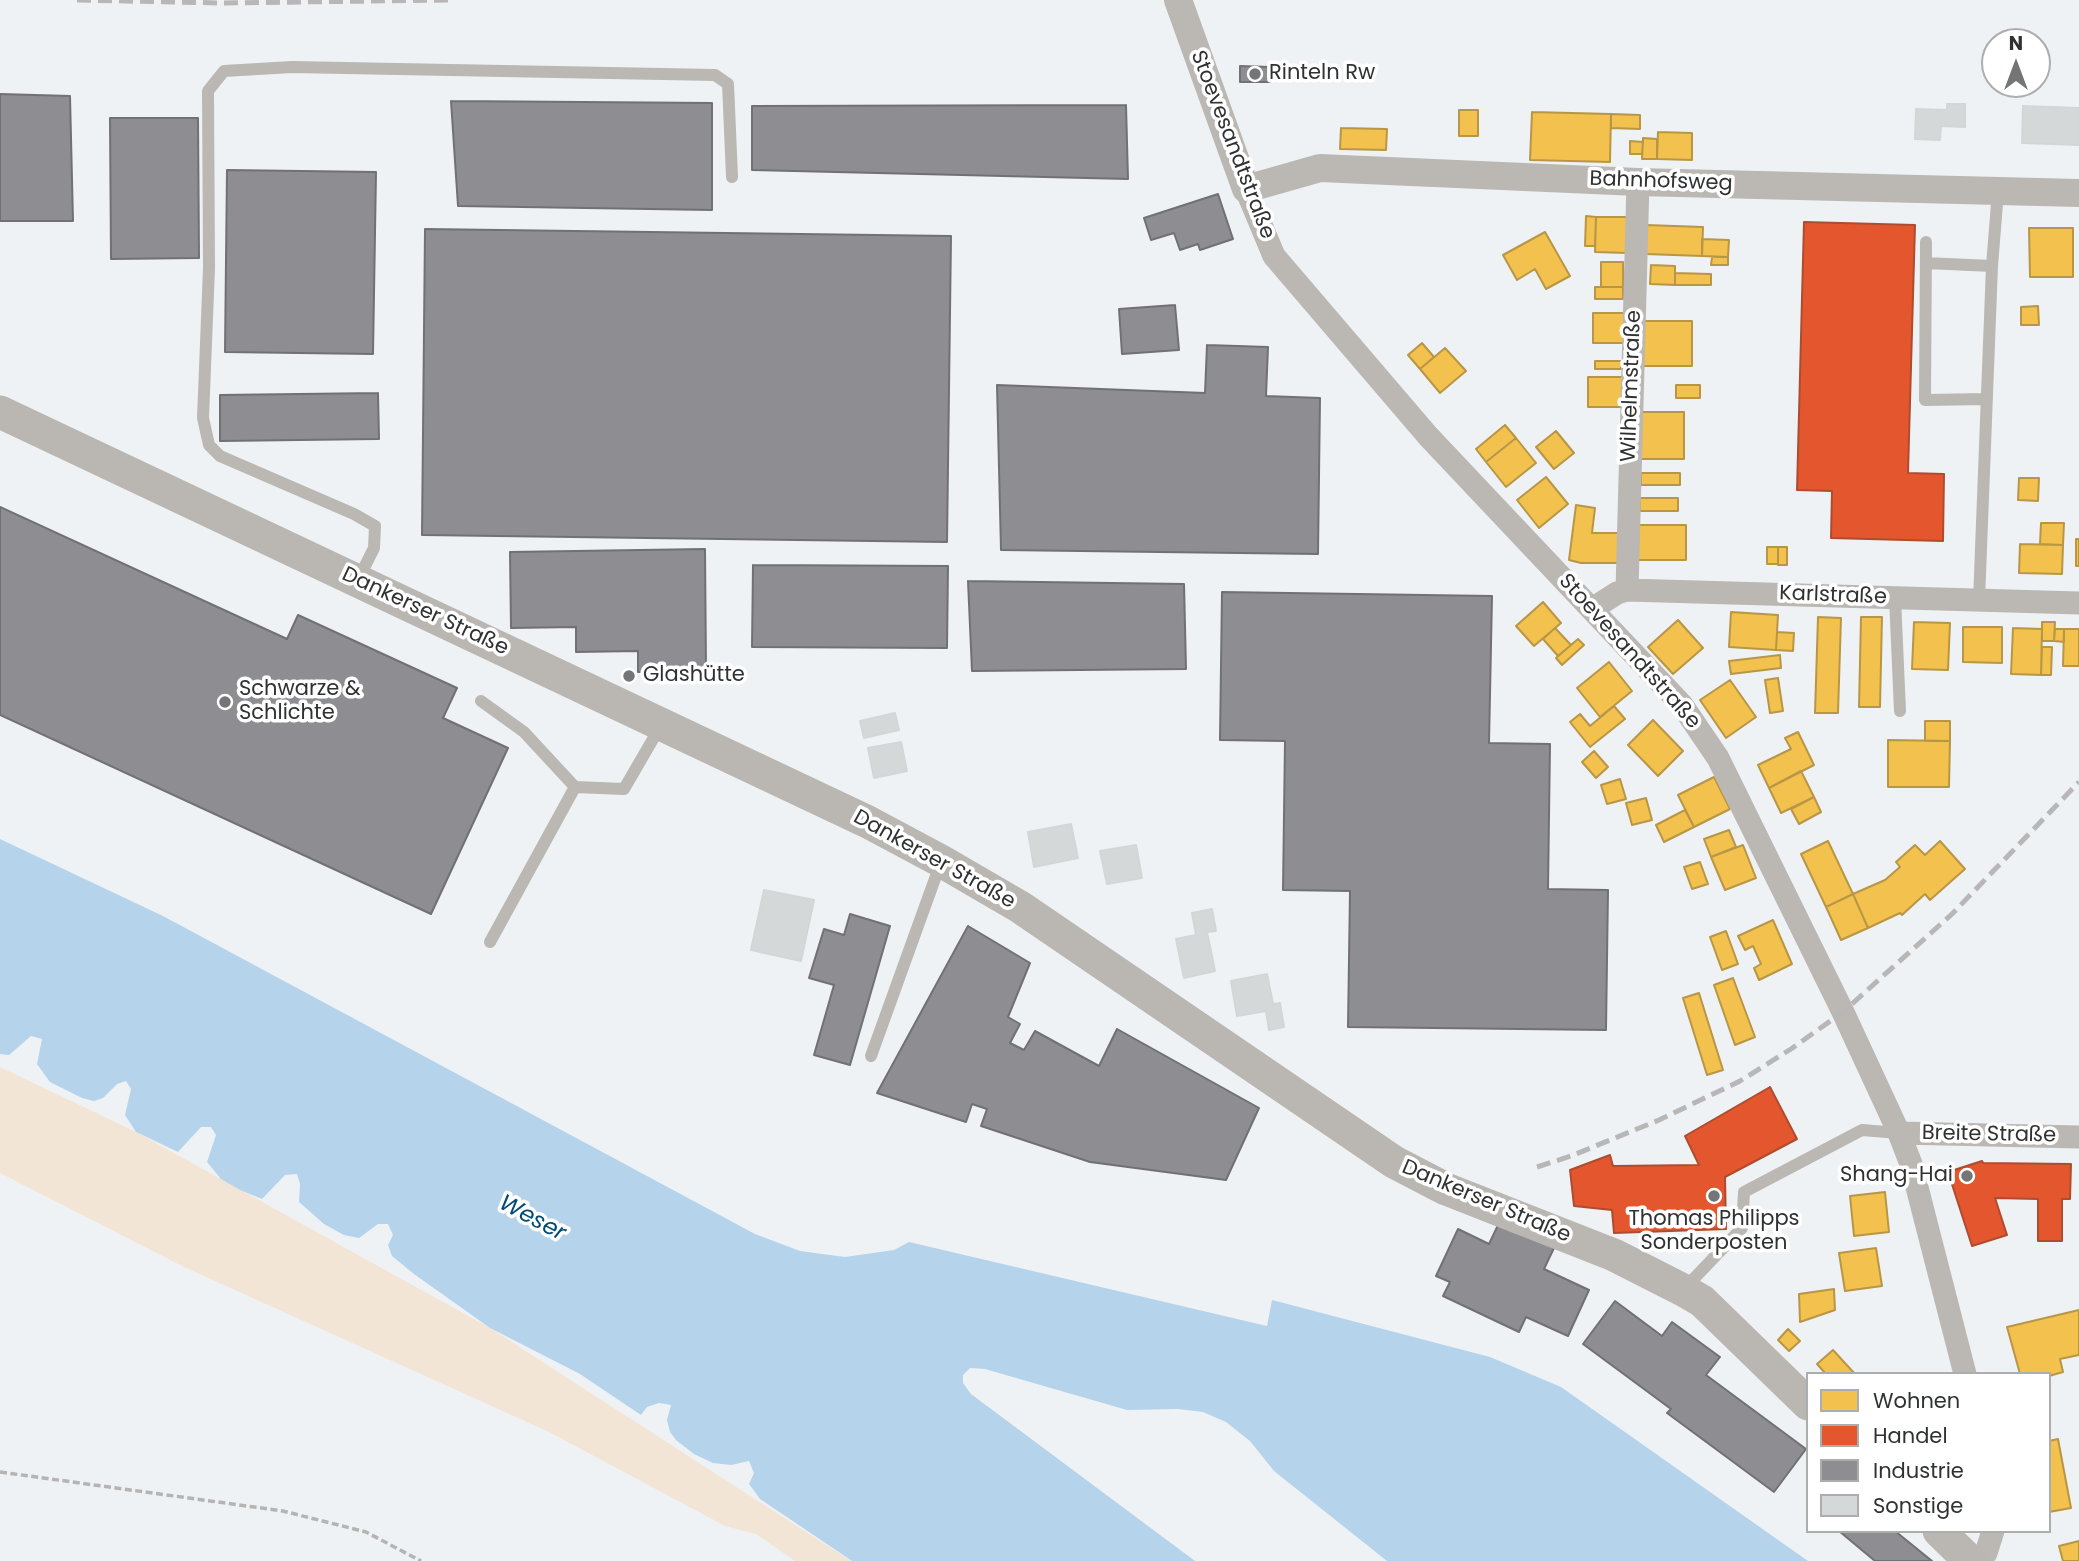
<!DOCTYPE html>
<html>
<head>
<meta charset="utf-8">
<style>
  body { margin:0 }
  #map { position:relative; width:2079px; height:1561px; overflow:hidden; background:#eff2f4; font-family:Poppins,sans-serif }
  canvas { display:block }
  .legend { position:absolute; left:1806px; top:1372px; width:245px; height:161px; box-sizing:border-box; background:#fff; border:2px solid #acadad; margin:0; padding:9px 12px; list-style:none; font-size:21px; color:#303132 }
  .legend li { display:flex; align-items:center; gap:14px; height:35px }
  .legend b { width:35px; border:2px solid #acadad }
  .north { position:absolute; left:1981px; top:28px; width:70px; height:70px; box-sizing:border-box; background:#fff; border:2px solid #acadad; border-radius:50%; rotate:0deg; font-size:19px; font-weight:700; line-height:28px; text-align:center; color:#303132 }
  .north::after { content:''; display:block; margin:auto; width:24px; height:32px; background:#737576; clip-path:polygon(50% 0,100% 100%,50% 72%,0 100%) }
</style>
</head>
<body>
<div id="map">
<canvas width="2079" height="1561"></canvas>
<ul class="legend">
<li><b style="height:19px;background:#f2c14e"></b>Wohnen</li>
<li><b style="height:19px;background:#e4572e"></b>Handel</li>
<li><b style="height:19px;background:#8d8d92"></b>Industrie</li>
<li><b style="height:19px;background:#d5d8d9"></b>Sonstige</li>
</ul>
<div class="north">N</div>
</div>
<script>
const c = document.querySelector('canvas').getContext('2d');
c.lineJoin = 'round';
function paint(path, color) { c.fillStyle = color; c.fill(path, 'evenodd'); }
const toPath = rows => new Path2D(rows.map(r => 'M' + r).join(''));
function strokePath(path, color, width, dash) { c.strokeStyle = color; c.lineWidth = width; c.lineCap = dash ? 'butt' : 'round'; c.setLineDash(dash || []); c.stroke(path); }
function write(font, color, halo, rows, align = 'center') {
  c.font = font + ' Poppins,sans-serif'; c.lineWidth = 7; c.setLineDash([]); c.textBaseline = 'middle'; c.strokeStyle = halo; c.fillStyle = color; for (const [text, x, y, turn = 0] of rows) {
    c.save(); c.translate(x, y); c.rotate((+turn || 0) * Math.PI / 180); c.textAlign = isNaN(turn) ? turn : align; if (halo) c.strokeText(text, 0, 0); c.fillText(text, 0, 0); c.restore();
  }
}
const green = toPath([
  [0,1067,136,1132,490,1328,851,1561,795,1561,756,1534,725,1526,549,1432,184,1267,0,1173]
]);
const water = toPath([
  [0,839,163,916,755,1234,800,1251,845,1257,894,1250,909,1242,1267,1326,1272,1300,1490,1357,1561,1387,1808,1561,1387,1561,1274,1471,1250,1441,1226,1422,1203,1412,1178,1409,1127,1410,985,1369,970,1368,963,1375,963,1383,971,1394,1195,1561,852,1561,760,1499,749,1484,754,1473,749,1461,731,1465,713,1463,694,1454,676,1440,670,1432,667,1420,671,1405,659,1403,647,1407,641,1415,580,1374,490,1328,414,1274,392,1256,388,1245,393,1235,388,1224,378,1224,359,1238,344,1235,324,1224,299,1202,300,1184,297,1174,285,1175,262,1199,240,1190,221,1179,207,1162,216,1135,211,1127,201,1127,178,1152,136,1132,125,1115,131,1089,126,1081,117,1084,103,1098,94,1101,82,1098,50,1082,37,1064,42,1039,31,1036,9,1055,0,1054]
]);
const homes = toPath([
  [1459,110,1478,110,1478,136,1459,136,1459,110],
  [1532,112,1611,114,1610,162,1530,160,1532,112],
  [1611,114,1640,115,1640,129,1611,128,1611,114],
  [1341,128,1387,129,1386,150,1340,149,1341,128],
  [1658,132,1692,133,1692,160,1657,159,1658,132],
  [1643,138,1657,139,1657,159,1642,159,1643,138],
  [1630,141,1643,142,1642,154,1630,154,1630,141],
  [1586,216,1596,217,1595,246,1585,246,1586,216],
  [1596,217,1627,217,1627,253,1595,252,1596,217],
  [1646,225,1703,227,1702,256,1645,254,1646,225],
  [2029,228,2073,228,2073,277,2030,277,2029,228],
  [1545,232,1570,276,1546,289,1535,269,1517,280,1503,255,1545,232],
  [1702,239,1729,240,1728,257,1702,256,1702,239],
  [1712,257,1728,257,1728,265,1711,265,1712,257],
  [1601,262,1623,262,1623,287,1601,287,1601,262],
  [1651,265,1675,266,1675,285,1650,284,1651,265],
  [1675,273,1711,274,1711,285,1675,285,1675,273],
  [1595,287,1623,287,1623,299,1595,299,1595,287],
  [2038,306,2039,325,2021,325,2021,307,2038,306],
  [1593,313,1626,313,1626,343,1593,343,1593,313],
  [1643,321,1692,321,1692,366,1643,366,1643,321],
  [1422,343,1434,357,1420,369,1408,355,1422,343],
  [1445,348,1466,371,1440,393,1420,369,1445,348],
  [1595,361,1621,361,1621,369,1595,369,1595,361],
  [1588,377,1624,377,1624,407,1588,407,1588,377],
  [1676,385,1700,385,1700,398,1676,398,1676,385],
  [1639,412,1684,412,1684,459,1639,459,1639,412],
  [1505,425,1516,438,1486,462,1476,449,1505,425],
  [1556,431,1574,453,1554,469,1536,447,1556,431],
  [1516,438,1536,463,1506,487,1486,462,1516,438],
  [1641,473,1680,473,1680,485,1641,485,1641,473],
  [1546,477,1568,504,1539,528,1517,500,1546,477],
  [2019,478,2039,478,2038,501,2018,500,2019,478],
  [1640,498,1678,498,1678,511,1640,511,1640,498],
  [1576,505,1595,508,1592,533,1621,533,1621,563,1581,563,1569,560,1576,505],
  [2041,523,2064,523,2063,545,2040,544,2041,523],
  [1637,525,1686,525,1686,560,1637,560,1637,525],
  [2076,539,2079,539,2079,566,2076,566,2076,539],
  [2020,544,2063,545,2062,574,2019,573,2020,544],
  [1767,547,1778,547,1778,564,1767,564,1767,547],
  [1778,547,1787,547,1787,565,1778,565,1778,547],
  [1543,602,1561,623,1534,646,1516,626,1543,602],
  [1731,612,1778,615,1776,650,1729,647,1731,612],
  [1818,617,1841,618,1838,713,1815,713,1818,617],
  [1861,617,1882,617,1880,707,1859,707,1861,617],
  [1678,620,1703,648,1673,674,1648,647,1678,620],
  [1914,622,1950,623,1948,670,1912,669,1914,622],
  [2042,622,2055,622,2054,641,2042,641,2042,622],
  [1963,627,2002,627,2002,663,1963,662,1963,627],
  [1555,628,1571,645,1558,656,1543,639,1555,628],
  [2013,628,2042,629,2041,675,2011,674,2013,628],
  [2055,629,2064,629,2064,642,2054,641,2055,629],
  [2064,629,2079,629,2079,666,2063,666,2064,629],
  [1777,632,1794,633,1793,651,1776,650,1777,632],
  [1578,639,1584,645,1562,665,1556,658,1578,639],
  [2042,647,2052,647,2051,675,2041,675,2042,647],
  [1780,655,1781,668,1731,674,1729,661,1780,655],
  [1609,662,1632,691,1600,717,1577,688,1609,662],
  [1778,678,1783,711,1770,713,1765,680,1778,678],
  [1730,680,1756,717,1726,738,1700,700,1730,680],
  [1614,706,1625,719,1590,747,1570,722,1580,714,1590,726,1614,706],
  [1653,720,1683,751,1658,776,1628,745,1653,720],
  [1925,721,1950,721,1950,741,1925,741,1925,721],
  [1798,732,1814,765,1769,788,1758,765,1791,749,1785,738,1798,732],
  [1888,740,1950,741,1949,787,1888,787,1888,740],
  [1594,751,1608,767,1596,778,1582,762,1594,751],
  [1801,771,1814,797,1781,813,1769,788,1801,771],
  [1714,777,1730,809,1694,827,1678,795,1714,777],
  [1620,779,1626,799,1607,804,1601,785,1620,779],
  [1814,797,1821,812,1799,824,1791,809,1814,797],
  [1646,798,1652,820,1632,825,1626,803,1646,798],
  [1685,810,1694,827,1664,842,1656,825,1685,810],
  [1729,830,1736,847,1711,857,1704,839,1729,830],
  [1828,841,1853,894,1826,907,1801,854,1828,841],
  [1940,841,1965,869,1930,900,1925,894,1902,915,1900,913,1868,928,1853,894,1885,880,1900,867,1896,862,1915,845,1925,855,1940,841],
  [1743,845,1756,878,1725,890,1711,857,1743,845],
  [1700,862,1708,884,1692,889,1684,867,1700,862],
  [1853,894,1868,928,1841,940,1826,907,1853,894],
  [1773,920,1792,964,1759,980,1754,968,1761,964,1753,946,1745,950,1738,936,1773,920],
  [1726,931,1738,964,1722,970,1710,937,1726,931],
  [1733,978,1755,1037,1735,1045,1714,985,1733,978],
  [1699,993,1723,1070,1707,1075,1683,998,1699,993],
  [1885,1192,1889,1232,1854,1236,1850,1196,1885,1192],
  [1876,1248,1882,1286,1845,1291,1839,1253,1876,1248],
  [1834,1289,1835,1310,1800,1322,1799,1294,1834,1289],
  [2079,1310,2079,1355,2060,1359,2063,1372,2049,1376,2049,1374,2020,1374,2007,1327,2079,1310],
  [1788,1329,1800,1341,1789,1351,1778,1340,1788,1329],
  [1833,1350,1855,1374,1826,1374,1817,1364,1833,1350],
  [2058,1439,2071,1508,2049,1512,2049,1441,2058,1439],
  [2079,1541,2079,1561,2063,1561,2059,1546,2079,1541]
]);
const shops = toPath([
  [1804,222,1915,225,1908,473,1944,474,1943,541,1831,538,1832,491,1797,490,1804,222],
  [1770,1087,1797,1139,1725,1177,1726,1229,1614,1233,1612,1210,1574,1206,1570,1170,1610,1155,1613,1166,1699,1165,1685,1136,1770,1087],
  [1982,1161,1983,1163,2071,1164,2070,1199,2062,1199,2062,1241,2038,1241,2038,1199,1995,1198,2007,1235,1972,1246,1948,1172,1982,1161]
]);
const industry = toPath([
  [1240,66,1270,67,1270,82,1240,82,1240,66],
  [0,94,70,96,73,221,0,221,0,94],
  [451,101,712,103,712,210,458,206,451,101],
  [1126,105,1128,179,752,170,752,106,1126,105],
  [110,118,198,118,199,258,111,259,110,118],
  [227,170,376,172,373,354,225,352,227,170],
  [1218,194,1233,239,1200,250,1198,244,1180,250,1174,233,1151,240,1144,218,1218,194],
  [425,229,951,236,947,542,422,535,425,229],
  [1175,305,1179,350,1122,354,1119,309,1175,305],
  [1207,345,1268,347,1266,396,1320,398,1318,554,1001,550,997,385,1205,393,1207,345],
  [378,393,379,439,220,441,220,395,378,393],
  [0,507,287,639,298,615,457,688,443,718,508,748,431,914,0,715,0,507],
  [705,549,706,671,638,672,638,651,576,652,576,627,511,628,510,552,705,549],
  [753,565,948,566,947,648,752,647,753,565],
  [968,581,1184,584,1186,669,972,671,968,581],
  [1222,592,1492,596,1489,743,1550,744,1548,889,1608,890,1606,1030,1348,1027,1350,891,1283,890,1285,741,1220,740,1222,592],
  [850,914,890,926,850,1065,814,1055,834,985,809,978,824,929,844,935,850,914],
  [968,926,1030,963,1008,1017,1020,1024,1010,1043,1024,1050,1035,1031,1099,1066,1117,1029,1259,1108,1226,1180,1090,1162,981,1126,987,1109,972,1104,966,1122,877,1093,968,926],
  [1499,1223,1554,1248,1544,1269,1589,1290,1568,1336,1526,1317,1519,1332,1443,1296,1450,1282,1436,1276,1458,1229,1489,1244,1499,1223],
  [1615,1301,1662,1336,1672,1322,1720,1357,1706,1375,1806,1449,1774,1492,1667,1413,1671,1409,1583,1344,1615,1301],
  [1839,1531,1895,1531,1932,1561,1875,1561,1839,1531]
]);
const building = toPath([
  [1947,104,1965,104,1965,127,1941,126,1940,140,1915,139,1916,109,1947,110,1947,104],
  [2023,106,2079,108,2079,145,2022,143,2023,106],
  [895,713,899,730,864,738,860,721,895,713],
  [901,742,907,771,874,778,868,748,901,742],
  [1071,824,1078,858,1034,867,1028,832,1071,824],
  [1136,845,1142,878,1107,884,1100,851,1136,845],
  [764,890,814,900,801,961,751,950,764,890],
  [1212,909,1216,931,1207,932,1215,971,1184,978,1176,939,1196,935,1192,913,1212,909],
  [1267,974,1273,1004,1280,1003,1284,1027,1269,1030,1266,1011,1237,1016,1231,981,1267,974]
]);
const path = toPath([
  [0,1472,283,1511,366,1532,421,1561]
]);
const service = toPath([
  [1926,242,1925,400,1987,399],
  [1926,263,1992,266,1979,600],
  [1992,266,1998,191],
  [358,580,374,548,375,526,354,514,220,456,209,445,203,418,209,268,208,91,224,71,292,67,715,75,728,84,732,177],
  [1895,598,1900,711],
  [481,701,524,732,575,787],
  [490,942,575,787,624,789,660,727],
  [871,1056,941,862],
  [1685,1288,1742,1228,1744,1192,1862,1130,1899,1133]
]);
const minor = toPath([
  [1246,189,1274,256,1428,436,1682,705,1718,758,1843,1012,1899,1133,1911,1164,1965,1374],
  [1627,590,1638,182],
  [1592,609,1617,593,1627,590,2079,603],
  [1899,1133,2079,1137],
  [1978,1561,1986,1553,1993,1531]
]);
const tertiary = toPath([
  [1178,0,1246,189,1320,168,1638,182,2079,193]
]);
const secondary = toPath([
  [0,412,868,822,941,861,1020,907,1394,1162,1446,1189,1614,1255,1683,1290,1702,1301,1808,1404],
  [1939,1531,1970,1561]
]);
const rail = toPath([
  [77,0,222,3,451,0],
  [1537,1167,1571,1156,1659,1120,1740,1081,1791,1049,1843,1012,1952,914,2079,782]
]);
const markers = [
  [1255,74,7,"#737576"],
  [629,676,7,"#737576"],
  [225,702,7,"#737576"],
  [1967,1176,7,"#737576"],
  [1714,1196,7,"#737576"]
];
const poiNames = [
  ["Rinteln Rw",1269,74],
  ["Glashütte",643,676],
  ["Schwarze &",239,690],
  ["Schlichte",239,714],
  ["Shang-Hai",1953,1176,"right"],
  ["Thomas Philipps",1714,1220,"center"],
  ["Sonderposten",1714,1244,"center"]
];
const streetNames = [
  ["Stoevesandtstraße",1232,145,69],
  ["Bahnhofsweg",1661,182,2],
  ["Wilhelmstraße",1632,386,-88],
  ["Karlstraße",1833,596,2],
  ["Dankerser Straße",425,612,25],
  ["Stoevesandtstraße",1629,652,48],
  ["Dankerser Straße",934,860,29],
  ["Breite Straße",1989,1135,1],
  ["Dankerser Straße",1486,1202,23]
];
const waterNames = [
  ["Weser",532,1219,28]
];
paint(green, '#f2e5d6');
paint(water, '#b5d3eb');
paint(homes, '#f2c14e');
strokePath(homes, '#b89646', 2);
paint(shops, '#e4572e');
strokePath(shops, '#ae4c2f', 2);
paint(industry, '#8d8d92');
strokePath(industry, '#717175', 2);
paint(building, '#d5d8d9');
strokePath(building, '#d4d5d7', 2);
strokePath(path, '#b5b4b2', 3.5, [7, 3.5]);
strokePath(service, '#bbb7b3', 12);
strokePath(minor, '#bbb7b3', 23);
strokePath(tertiary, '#bbb7b3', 28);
strokePath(secondary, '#bab6b2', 33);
strokePath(rail, '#b8b6b6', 5, [14, 7]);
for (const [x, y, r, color] of markers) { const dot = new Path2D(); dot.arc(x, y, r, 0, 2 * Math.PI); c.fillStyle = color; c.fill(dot); strokePath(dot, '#fff', 2.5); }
write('21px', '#303132', '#fff', poiNames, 'left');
write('21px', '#303132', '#fff', streetNames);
write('italic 23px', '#014b75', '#fff', waterNames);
</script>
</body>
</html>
